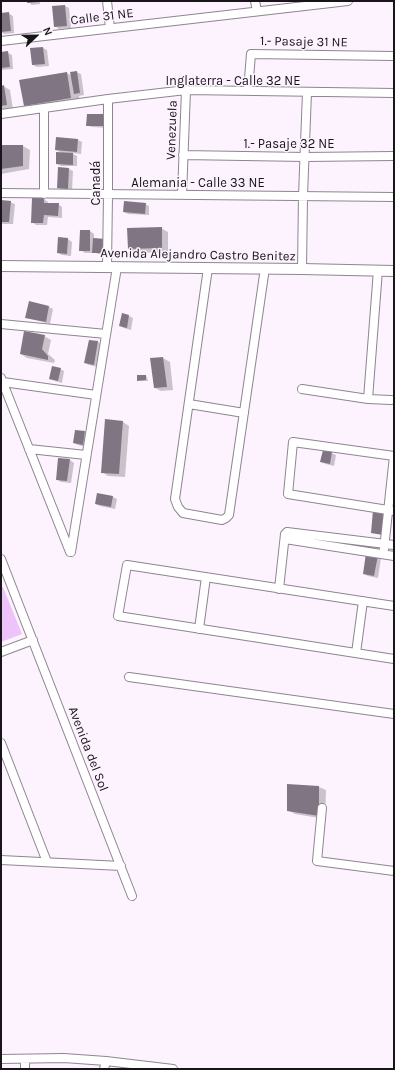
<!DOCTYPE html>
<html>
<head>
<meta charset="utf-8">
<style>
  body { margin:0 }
  #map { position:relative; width:395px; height:1070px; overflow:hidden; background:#fcf3fe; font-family:Karla,sans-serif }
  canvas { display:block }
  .frame { position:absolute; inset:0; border:2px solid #181419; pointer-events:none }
  .north { position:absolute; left:16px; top:16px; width:40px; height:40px; -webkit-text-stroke:3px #fcf3fe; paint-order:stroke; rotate:68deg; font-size:11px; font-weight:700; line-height:16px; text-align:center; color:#181419 }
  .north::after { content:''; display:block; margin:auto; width:14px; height:18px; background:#181419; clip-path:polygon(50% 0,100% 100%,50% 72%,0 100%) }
</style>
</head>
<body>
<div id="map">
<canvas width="395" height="1070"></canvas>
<div class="frame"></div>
<div class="north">N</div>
</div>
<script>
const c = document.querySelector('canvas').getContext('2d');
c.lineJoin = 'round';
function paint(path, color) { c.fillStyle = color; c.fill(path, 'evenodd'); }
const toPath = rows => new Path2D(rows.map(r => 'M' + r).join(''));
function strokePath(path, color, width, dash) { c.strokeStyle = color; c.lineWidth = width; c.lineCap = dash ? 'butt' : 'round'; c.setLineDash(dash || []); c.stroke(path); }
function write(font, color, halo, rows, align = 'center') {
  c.font = font + ' Karla,sans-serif'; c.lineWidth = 3; c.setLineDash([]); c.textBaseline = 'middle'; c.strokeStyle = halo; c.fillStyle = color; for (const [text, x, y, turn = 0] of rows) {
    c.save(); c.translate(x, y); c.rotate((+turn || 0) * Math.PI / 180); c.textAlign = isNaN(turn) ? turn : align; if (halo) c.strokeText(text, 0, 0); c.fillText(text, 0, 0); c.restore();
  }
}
const green = toPath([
  [3,587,22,634,1,642,1,588]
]);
const shadow = toPath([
  [28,1,40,1,40,4,32,5,28,2],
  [65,6,69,8,71,28,59,29,55,26],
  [8,13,13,16,14,33,4,34,1,32,1,14],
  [43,48,47,50,49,66,37,67,33,65],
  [1,53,8,53,12,55,13,69,1,70],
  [76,72,81,74,84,95,79,96,80,102,33,110,25,105,67,73,72,76],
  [3,86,10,90,13,109,1,111,1,87],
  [88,115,109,128,92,127,87,125],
  [78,140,82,142,81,154,71,153,77,156,77,166,61,166,57,164,62,153,56,150],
  [1,146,23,146,30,150,29,169,1,174],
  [69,169,73,171,72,191,62,190,58,188],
  [44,199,48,202,48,204,58,204,62,207,62,218,48,217,47,225,36,225,32,222],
  [1,201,10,202,15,204,13,224,3,224,1,223],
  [145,204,149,206,149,215,128,214,124,212],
  [161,228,168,232,168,252,135,253,129,249],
  [81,231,90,231,94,234,94,239,109,255,98,254,94,252,94,253,85,253,80,250],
  [59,238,68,239,72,242,71,256,62,255,58,253],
  [30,302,49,307,53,309,50,324,31,319,27,317],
  [129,316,133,318,131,330,124,328,120,326],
  [44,336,51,340,48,354,55,360,54,363,27,358,21,354],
  [89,341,98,342,102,345,98,367,89,365,85,363],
  [163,358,170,362,173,390,161,391,155,388],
  [60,369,64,371,62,383,55,381,50,379],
  [146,376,147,377,148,381,140,381,138,380],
  [123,422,129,426,125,477,108,476,102,472],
  [85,432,89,435,87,447,78,445,74,443],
  [331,453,336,455,334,466,326,464,321,462],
  [70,460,74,463,71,483,61,482,57,479],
  [98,494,113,497,117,499,115,509,100,506,96,504],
  [377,556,381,558,378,578,368,576,364,574],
  [288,785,319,787,326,790,325,819,295,814,288,810]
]);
const building = toPath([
  [27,1,39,1,39,2,27,3],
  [65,5,67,26,54,27,52,6],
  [9,12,11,31,1,32,1,13],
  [43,47,45,64,32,65,30,48],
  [8,51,10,67,1,68,1,52],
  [77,71,80,93,74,94,70,72],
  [67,72,71,98,24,106,19,80],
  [4,85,7,105,1,106,1,86],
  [87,114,105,114,105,126,86,126],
  [56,137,78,139,77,152,55,150],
  [1,145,23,145,23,166,1,169],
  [56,152,73,153,73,165,56,164],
  [58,167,69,168,68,189,57,188],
  [32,198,44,198,44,203,59,203,58,216,44,215,43,223,31,223],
  [1,200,11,201,9,222,1,222],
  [124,201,146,203,145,214,123,212],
  [162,227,162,248,128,249,127,228],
  [80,230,90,230,90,251,79,251],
  [58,237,68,238,67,254,57,253],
  [93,238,106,239,105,253,92,253],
  [29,301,49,306,46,322,25,318],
  [122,313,129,315,127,328,119,326],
  [24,331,45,335,42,349,48,356,48,360,20,354],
  [89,340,98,341,94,365,84,363],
  [163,357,167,387,154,388,150,358],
  [52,366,61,368,58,381,49,379],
  [137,375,146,375,146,380,137,381],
  [105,419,123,421,119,474,101,473],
  [75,430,85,431,83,445,73,443],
  [323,450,332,452,330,464,320,462],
  [58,458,70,459,67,481,56,480],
  [97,493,113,496,111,507,95,504],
  [373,510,385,512,383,535,371,533],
  [366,553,378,555,374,576,363,574],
  [287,784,319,786,319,816,287,811]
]);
const minor = toPath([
  [107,1,110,28],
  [255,1,257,11],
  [1,41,348,1],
  [248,91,251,54,394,56],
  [1,114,108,99,186,90,394,93],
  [183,155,305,157,394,156],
  [1,193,394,197],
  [44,194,44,108],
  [182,195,186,90],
  [107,266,108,195,108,99],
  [208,268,175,499,178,507,183,513,222,520,226,518,229,515,265,268],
  [302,269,303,196,307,92],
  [1,324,106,334],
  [1,378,70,552],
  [3,382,96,395],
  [302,389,368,399,391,400],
  [368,399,378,270],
  [189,404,244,413],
  [29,449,86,455],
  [394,456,293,442,288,494,394,511],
  [285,539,394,556],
  [384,549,394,456],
  [71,552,117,267],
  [1,559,132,896],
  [279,589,285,534,287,532,394,545],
  [394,606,127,565,118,616,394,659],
  [199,629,206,577],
  [1,652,33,640],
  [356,653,363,601],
  [129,677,394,714],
  [1,743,47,862],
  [322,808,317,861,394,871],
  [1,860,121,866],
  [1,1059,64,1058,106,1061],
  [25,1069,25,1059],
  [104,1069,106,1061,173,1069]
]);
const tertiary = toPath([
  [1,266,302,269,394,271]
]);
const streetNames = [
  ["Calle 31 NE",102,17,-7],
  ["1.- Pasaje 31 NE",304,42,1],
  ["Inglaterra - Calle 32 NE",233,81],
  ["Venezuela",172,130,-88],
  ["1.- Pasaje 32 NE",289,144],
  ["Canadá",96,183,-90],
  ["Alemania - Calle 33 NE",198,183],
  ["Avenida Alejandro Castro Benitez",198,255,1],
  ["Avenida del Sol",88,749,69]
];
paint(green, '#eec3fb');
paint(shadow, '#0003');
paint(building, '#807683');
strokePath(minor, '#8f8592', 10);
strokePath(tertiary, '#8f8592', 12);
strokePath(minor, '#fff', 8);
strokePath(tertiary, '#fff', 10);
write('13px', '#181419', '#fcf3fe', streetNames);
</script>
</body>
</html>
